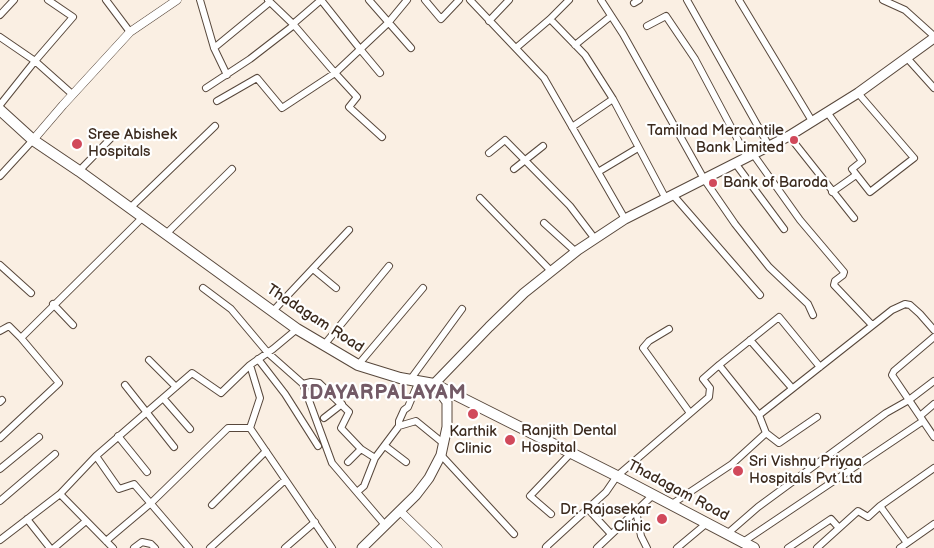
<!DOCTYPE html>
<html>
<head>
<meta charset="utf-8">
<style>
  body { margin:0 }
  canvas { display:block; background:#faefe3 }
</style>
</head>
<body>
<canvas width="934" height="548"></canvas>
<script>
const c = document.querySelector('canvas').getContext('2d');
c.lineJoin = 'round';
const toPath = rows => new Path2D(rows.map(r => 'M' + r).join(''));
function strokePath(path, color, width, dash) { c.strokeStyle = color; c.lineWidth = width; c.lineCap = dash ? 'butt' : 'round'; c.setLineDash(dash || []); c.stroke(path); }
function write(font, color, halo, rows, align = 'center') {
  c.font = font + ' "Balsamiq Sans",sans-serif'; c.lineWidth = 4.5; c.setLineDash([]); c.textBaseline = 'middle'; c.strokeStyle = halo; c.fillStyle = color; for (const [text, x, y, turn = 0] of rows) {
    c.save(); c.translate(x, y); c.rotate((+turn || 0) * Math.PI / 180); c.textAlign = isNaN(turn) ? turn : align; if (halo) c.strokeText(text, 0, 0); c.fillText(text, 0, 0); c.restore();
  }
}
const minor = toPath([
  [48,0,73,17,35,61,72,94],
  [106,0,130,32],
  [200,0,214,48,227,75],
  [268,0,294,25,335,73,388,23,407,0],
  [321,0,360,49,380,73],
  [369,0,411,48],
  [425,0,441,19,459,0],
  [470,0,544,78,625,219],
  [601,0,623,34,704,179,735,224,769,267,808,304,813,315],
  [687,0,769,146],
  [739,0,812,121],
  [883,0,905,10,934,36],
  [634,3,639,0],
  [0,15,14,0],
  [550,19,585,55,613,99,666,199],
  [489,21,509,0],
  [293,24,321,0],
  [647,26,666,16,695,59,747,157],
  [0,37,35,61,0,105],
  [575,45,611,16],
  [214,48,270,2],
  [516,48,550,19,569,0],
  [907,58,934,88],
  [206,88,250,59,294,25],
  [217,101,257,78,282,108,335,73,357,97,349,107,382,137],
  [827,112,862,161,852,169,870,192,914,158,858,93],
  [572,127,613,99],
  [789,136,854,218],
  [489,153,505,140,570,206,595,239],
  [753,154,800,220,844,272,843,275,835,281,834,285,872,325],
  [735,163,784,229],
  [514,169,543,146],
  [79,171,114,135],
  [598,172,638,148],
  [0,176,33,140],
  [832,192,856,175],
  [673,195,760,295],
  [480,198,551,271],
  [130,208,215,126],
  [544,223,576,252],
  [166,234,232,169],
  [0,265,31,293],
  [313,269,336,288],
  [203,288,231,309,268,353,303,384,311,382,319,383,349,412,341,428,361,449,375,458],
  [53,304,73,325],
  [273,311,349,230],
  [669,329,649,341,643,348,690,413],
  [0,331,9,326,21,338,59,383,0,438],
  [934,337,894,371,892,375,934,437],
  [21,338,143,217],
  [750,340,792,388],
  [324,345,389,266],
  [258,359,285,394,318,446],
  [149,360,176,387],
  [250,365,260,398,250,428,332,548],
  [358,365,423,288],
  [719,365,779,317,820,367],
  [410,380,462,309],
  [303,384,332,463,385,525],
  [125,385,174,447],
  [163,398,190,429],
  [0,402,2,400],
  [759,415,766,433,779,443,817,417],
  [920,416,934,404],
  [324,418,342,404],
  [399,426,399,421,404,410,408,407,419,381],
  [118,436,147,472],
  [385,446,406,462],
  [441,455,514,534],
  [96,456,192,373,221,393,250,365,273,349,297,329],
  [348,462,361,449],
  [0,469,39,437],
  [357,492,364,486,375,458,399,426,416,421,443,443],
  [60,494,96,456,119,489,134,484,189,548],
  [0,501,55,454],
  [672,504,732,464,766,433],
  [212,505,266,451],
  [880,506,907,543],
  [588,509,611,534],
  [636,511,641,536,647,548],
  [551,514,530,496,571,453],
  [27,519,50,548],
  [727,534,758,507,886,413,909,400,934,381],
  [0,540,60,494,113,548],
  [106,541,151,503,228,428,250,428],
  [743,542,923,421],
  [54,548,86,521],
  [134,548,142,542,151,544,155,548],
  [210,548,285,480],
  [285,548,315,522],
  [547,548,546,547,606,492,617,476,709,397,710,388,703,379,719,365,759,415,892,310,905,304,910,305,920,314,934,330],
  [597,548,653,495],
  [677,548,707,523],
  [788,548,831,519,839,528],
  [817,548,858,511,868,517,880,506,934,468],
  [900,548,934,524]
]);
const tertiary = toPath([
  [33,140,63,105,130,32,177,0],
  [400,511,438,548]
]);
const secondary = toPath([
  [362,548,416,495,429,478,441,455,447,427,447,402,434,384,489,327,524,293,578,250,625,219,789,136,858,93,934,38]
]);
const primary = toPath([
  [0,110,33,140,79,171,297,329,358,365,400,378,434,384,617,476,754,548]
]);
const markers = [
  [794,140,5,"#d1495b"],
  [77,144,6,"#d1495b"],
  [713,183,5,"#d1495b"],
  [473,414,6,"#d1495b"],
  [510,440,6,"#d1495b"],
  [738,471,6,"#d1495b"],
  [662,519,6,"#d1495b"]
];
const poiNames = [
  ["Tamilnad Mercantile",784,131,"right"],
  ["Bank Limited",784,148,"right"],
  ["Sree Abishek",88,135],
  ["Hospitals",88,152],
  ["Bank of Baroda",723,183],
  ["Ranjith Dental",521,431],
  ["Hospital",521,448],
  ["Karthik",473,432,"center"],
  ["Clinic",473,449,"center"],
  ["Sri Vishnu Priyaa",749,462],
  ["Hospitals Pvt Ltd",749,479],
  ["Dr. Rajasekar",651,510,"right"],
  ["Clinic",651,527,"right"]
];
const streetNames = [
  ["Thadagam Road",315,319,33],
  ["Thadagam Road",678,491,28]
];
const districtNames = [
  ["IDAYARPALAYAM",384,394]
];
strokePath(minor, '#58483c', 8);
strokePath(tertiary, '#58483c', 9);
strokePath(secondary, '#58483c', 11);
strokePath(primary, '#58483c', 12);
strokePath(minor, '#fff', 6);
strokePath(tertiary, '#fff', 8);
strokePath(secondary, '#fff', 9);
strokePath(primary, '#fff', 10);
for (const [x, y, r, color] of markers) { const dot = new Path2D(); dot.arc(x, y, r, 0, 2 * Math.PI); c.fillStyle = color; c.fill(dot); strokePath(dot, '#fff', 2); }
write('15px', '#3b2a1e', '#fff', poiNames, 'left');
write('15px', '#3b2a1e', '#fff', streetNames);
c.letterSpacing = '1px';
write('bold 20px', '#735a66', '#fff', districtNames);
c.letterSpacing = '0px';
</script>
</body>
</html>
